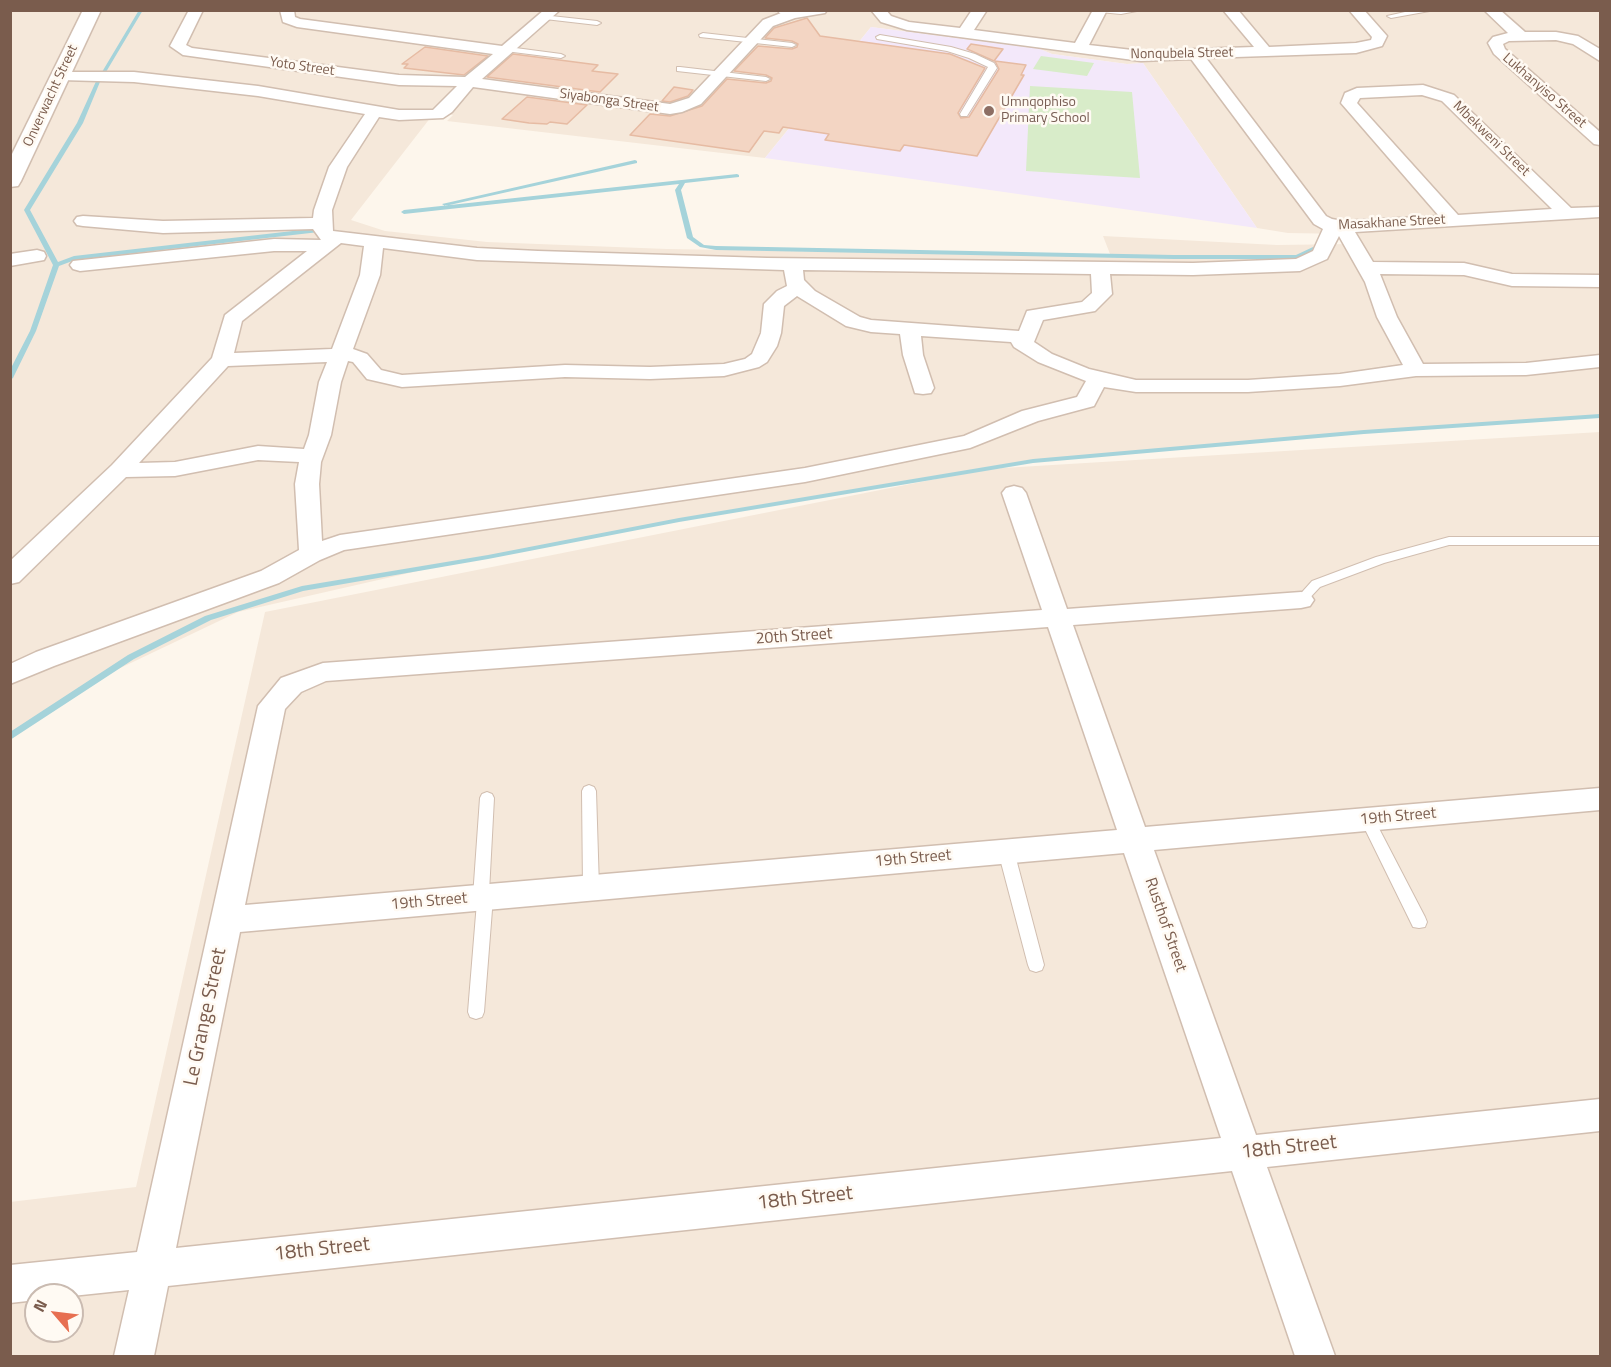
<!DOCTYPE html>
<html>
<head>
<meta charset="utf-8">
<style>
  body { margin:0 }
  #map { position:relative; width:1611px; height:1367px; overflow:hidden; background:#fdf6ec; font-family:"Titillium Web",sans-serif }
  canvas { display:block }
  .frame { position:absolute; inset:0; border:12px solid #7a5c4d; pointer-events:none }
  .north { position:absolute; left:24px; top:1283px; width:60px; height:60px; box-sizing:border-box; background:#fffaf3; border:2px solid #cabbb1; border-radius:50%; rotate:298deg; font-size:16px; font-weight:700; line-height:24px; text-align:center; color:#7a5c4d }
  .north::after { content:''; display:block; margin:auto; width:21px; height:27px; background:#e76f51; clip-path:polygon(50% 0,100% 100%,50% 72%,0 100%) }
</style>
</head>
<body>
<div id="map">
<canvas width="1611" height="1367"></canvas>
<div class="frame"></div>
<div class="north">N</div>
</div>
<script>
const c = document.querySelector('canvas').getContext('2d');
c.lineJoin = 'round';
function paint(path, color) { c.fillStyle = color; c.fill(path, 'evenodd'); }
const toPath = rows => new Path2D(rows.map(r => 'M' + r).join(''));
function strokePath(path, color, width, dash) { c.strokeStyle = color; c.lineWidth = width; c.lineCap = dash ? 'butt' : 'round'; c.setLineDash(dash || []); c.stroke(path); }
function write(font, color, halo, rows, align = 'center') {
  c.font = font + ' "Titillium Web",sans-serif'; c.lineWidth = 5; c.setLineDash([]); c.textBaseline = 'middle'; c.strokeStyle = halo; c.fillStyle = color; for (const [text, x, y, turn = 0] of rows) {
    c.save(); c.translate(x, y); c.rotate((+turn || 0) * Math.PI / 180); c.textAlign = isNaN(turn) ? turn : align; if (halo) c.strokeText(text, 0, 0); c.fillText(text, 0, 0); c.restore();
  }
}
const residential = toPath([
  [10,11,1600,11,1600,415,1363,431,1033,460,679,519,466,560,238,612,93,681,11,735],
  [871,27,1040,49,1052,54,1127,64,1143,63,1257,228,1288,233,1346,234,1351,244,1277,245,1103,236,1110,254,1089,256,667,249,487,242,385,231,351,220,431,117,440,114,453,115,447,121,765,158],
  [1600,432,1600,1356,11,1356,10,1202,136,1187,265,612,986,469],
  [36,1295,72,1295,72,1331,36,1331]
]);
const education = toPath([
  [871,27,1040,49,1052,54,1127,64,1143,63,1257,228,765,158]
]);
const green = toPath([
  [1041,56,1094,63,1087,76,1033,69],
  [1030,86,1132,92,1140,178,1026,171]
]);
const stream = toPath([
  [139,10,143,10,106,72,102,73,102,72,139,10],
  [100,76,102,77,83,123,30,210,58,262,74,256,319,228,322,230,319,232,75,260,59,266,36,331,13,378,10,380,10,370,30,331,53,265,24,210,77,123,98,77,100,76],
  [635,160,637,161,637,163,445,206,442,204,635,160],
  [737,174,739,175,739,177,685,183,681,190,693,237,704,245,716,246,1174,255,1296,255,1313,247,1318,248,1297,259,1174,259,716,250,700,247,687,238,675,190,679,184,404,214,401,212,404,210,737,174],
  [1600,414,1600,418,1364,434,1033,463,679,522,488,559,303,591,211,620,134,659,10,740,10,732,128,655,205,616,302,586,488,555,679,518,1033,459,1364,430,1600,414]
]);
const building = toPath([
  [807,18,820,36,950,54,985,68,958,113,961,118,969,117,999,69,995,61,1026,65,1021,75,1024,75,977,156,904,145,900,151,825,140,829,134,783,127,779,133,764,131,749,152,630,135,650,114,670,116,702,106,727,79,766,83,771,81,772,78,766,75,734,71,758,46,792,49,797,47,798,44,792,41,765,38,774,28,807,18],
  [971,44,1003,49,994,61,967,49,971,44],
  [425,47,488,56,464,75,404,68,408,64,402,64,425,47],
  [513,54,598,65,592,71,618,74,600,92,487,77,513,54],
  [674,87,693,90,688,96,670,102,662,101,674,87],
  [527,97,587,105,567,124,550,122,547,124,529,123,502,119,527,97]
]);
const service = toPath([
  [776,10,785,10,792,15,785,17,776,10],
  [1078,10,1142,10,1121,14,1078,10],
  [1414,10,1435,10,1391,18,1387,16,1414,10],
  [542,15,597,21,601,23,597,25,545,19,541,17,542,15],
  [703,33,792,43,796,45,792,47,700,37,699,35,703,33],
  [880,35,951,47,975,54,994,63,997,68,967,116,961,116,960,114,988,67,969,58,947,51,877,39,876,37,880,35],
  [508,47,561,54,565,56,561,58,505,51,505,47,508,47],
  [680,67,766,77,770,79,766,81,677,71,677,67,680,67],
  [1449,537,1600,537,1600,545,1449,545,1384,563,1320,587,1305,603,1297,603,1295,600,1312,581,1376,557,1449,537],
  [589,785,594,787,596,791,599,888,596,892,591,894,586,892,583,888,582,791,584,787,589,785],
  [487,792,492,794,494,798,489,892,493,897,484,1012,482,1017,476,1019,470,1017,468,1012,477,902,473,897,480,798,482,794,487,792],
  [1367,813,1372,815,1425,917,1427,922,1425,927,1419,928,1413,927,1360,819,1362,815,1367,813],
  [1006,845,1011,847,1014,851,1044,965,1042,970,1036,972,1030,970,1028,965,998,851,1001,847,1006,845]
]);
const minor = toPath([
  [189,10,203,10,186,45,192,48,399,75,465,77,493,54,297,27,283,22,280,10,294,10,295,17,300,19,502,46,544,10,560,10,482,79,670,104,689,98,763,20,789,10,827,10,825,13,795,18,773,26,701,104,682,112,670,114,473,87,452,112,443,118,399,120,379,117,347,167,332,210,333,231,477,248,538,251,767,258,1193,263,1296,259,1313,251,1323,229,1314,224,1191,59,1141,61,907,30,881,22,871,10,886,10,891,16,909,22,960,28,972,10,987,10,974,30,1075,43,1093,10,1107,10,1089,45,1141,51,1254,47,1223,10,1238,10,1269,47,1356,43,1371,40,1372,37,1349,10,1364,10,1387,36,1382,46,1356,53,1206,58,1326,216,1332,219,1343,221,1439,216,1341,103,1345,93,1357,88,1423,85,1454,95,1571,208,1600,207,1600,217,1355,232,1373,262,1464,263,1512,274,1600,275,1600,287,1512,286,1464,275,1380,274,1397,317,1423,364,1526,363,1600,355,1600,367,1526,375,1416,376,1340,386,1248,392,1136,392,1104,387,1094,406,1038,421,970,448,805,482,344,550,320,560,279,583,54,666,10,684,10,664,36,652,261,571,299,550,295,484,299,462,258,460,175,476,126,477,19,582,10,584,10,561,112,465,212,358,225,315,307,251,274,251,80,271,73,269,70,265,73,261,274,239,321,240,313,229,163,233,83,226,77,225,74,221,77,217,83,216,163,221,313,218,314,210,329,167,365,114,258,96,134,82,61,80,55,78,53,75,55,72,134,72,258,86,399,110,433,110,457,86,399,85,183,55,170,46,189,10],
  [1422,95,1442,101,1552,209,1458,215,1357,103,1360,98,1422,95],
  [1339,236,1365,282,1377,317,1403,365,1340,374,1248,380,1136,380,1089,369,1052,354,1034,342,1043,320,1095,311,1112,294,1110,274,1193,275,1300,271,1327,259,1339,236],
  [341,243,364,246,360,275,332,349,234,353,242,321,341,243],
  [383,248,477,260,784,270,787,286,777,291,764,304,761,333,752,354,745,359,724,364,650,367,565,365,402,375,381,370,367,354,353,349,380,275,383,248],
  [803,270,1091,274,1092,293,1082,302,1027,311,1019,331,871,320,860,317,815,291,804,280,803,270],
  [797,296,846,326,871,332,900,334,903,355,915,393,923,394,931,393,934,388,923,355,921,336,1011,342,1014,347,1038,362,1086,381,1077,397,1022,411,964,436,805,468,340,535,322,541,319,484,321,462,331,435,341,382,348,361,353,362,367,379,402,387,565,377,650,379,724,376,759,367,767,362,777,346,781,333,784,306,797,296],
  [327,362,319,382,309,435,304,449,258,446,175,462,139,463,228,366,327,362],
  [1484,10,1500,10,1525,32,1556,32,1578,36,1600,49,1600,61,1573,44,1556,40,1509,41,1503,44,1505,49,1600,132,1600,145,1594,144,1494,54,1488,43,1493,37,1508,33,1484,10],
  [37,250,44,252,46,256,44,260,10,266,10,254,37,250],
  [1014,486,1022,488,1026,493,1067,609,1301,592,1310,594,1314,600,1310,606,1301,608,1073,625,1145,827,1600,788,1600,810,1154,850,1256,1135,1600,1099,1600,1131,1267,1167,1335,1356,1295,1356,1232,1171,168,1286,154,1356,114,1356,129,1290,72,1296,36,1295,36,1300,10,1303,10,1265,137,1252,258,706,281,678,323,663,1042,610,1002,493,1006,488,1014,486],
  [1048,627,1117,830,245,905,285,709,301,692,326,681,1048,627],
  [1124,853,1221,1138,176,1248,240,932,1124,853]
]);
const tertiary = toPath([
  [83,10,101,10,21,181,18,186,10,187,10,158,83,10]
]);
const markers = [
  [989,111,6,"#8d6e63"]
];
const farStreetnames = [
  ["Nonqubela Street",1182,54,-1],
  ["Yoto Street",302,67,8],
  ["Lukhanyiso Street",1544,91,41],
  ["Onverwacht Street",51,96,-65],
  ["Siyabonga Street",609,101,8],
  ["Mbekweni Street",1491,139,44],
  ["Masakhane Street",1392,223,-3]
];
const farEducationnames = [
  ["Umnqophiso",1001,103],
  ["Primary School",1001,119]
];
const streetNames = [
  ["20th Street",794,637,-4],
  ["19th Street",1398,817,-5],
  ["19th Street",913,859,-5],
  ["19th Street",429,902,-5],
  ["Rusthof Street",1165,925,71]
];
const nearStreetnames = [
  ["Le Grange Street",206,1017,-78],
  ["18th Street",1289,1148,-6],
  ["18th Street",805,1199,-6],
  ["18th Street",322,1250,-6]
];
paint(residential, '#f5e8da');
paint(education, '#f3e8fa');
paint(green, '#d8ecc9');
paint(stream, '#a5d3da');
paint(building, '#f3d5c3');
strokePath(building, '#e6bba3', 1.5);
strokePath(service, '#d1beb0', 2);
strokePath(minor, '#d1beb0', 3);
strokePath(tertiary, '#d1beb0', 3);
paint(service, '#fff');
paint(minor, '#fff');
paint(tertiary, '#fff');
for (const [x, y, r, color] of markers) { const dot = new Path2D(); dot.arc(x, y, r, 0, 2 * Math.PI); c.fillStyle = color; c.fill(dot); strokePath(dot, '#fffaf3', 2); }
write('14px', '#7a5c4d', '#fffaf3', farStreetnames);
write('14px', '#785e54', '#fffaf3', farEducationnames, 'left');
write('16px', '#7a5c4d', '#fffaf3', streetNames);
write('20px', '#7a5c4d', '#fffaf3', nearStreetnames);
</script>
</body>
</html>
